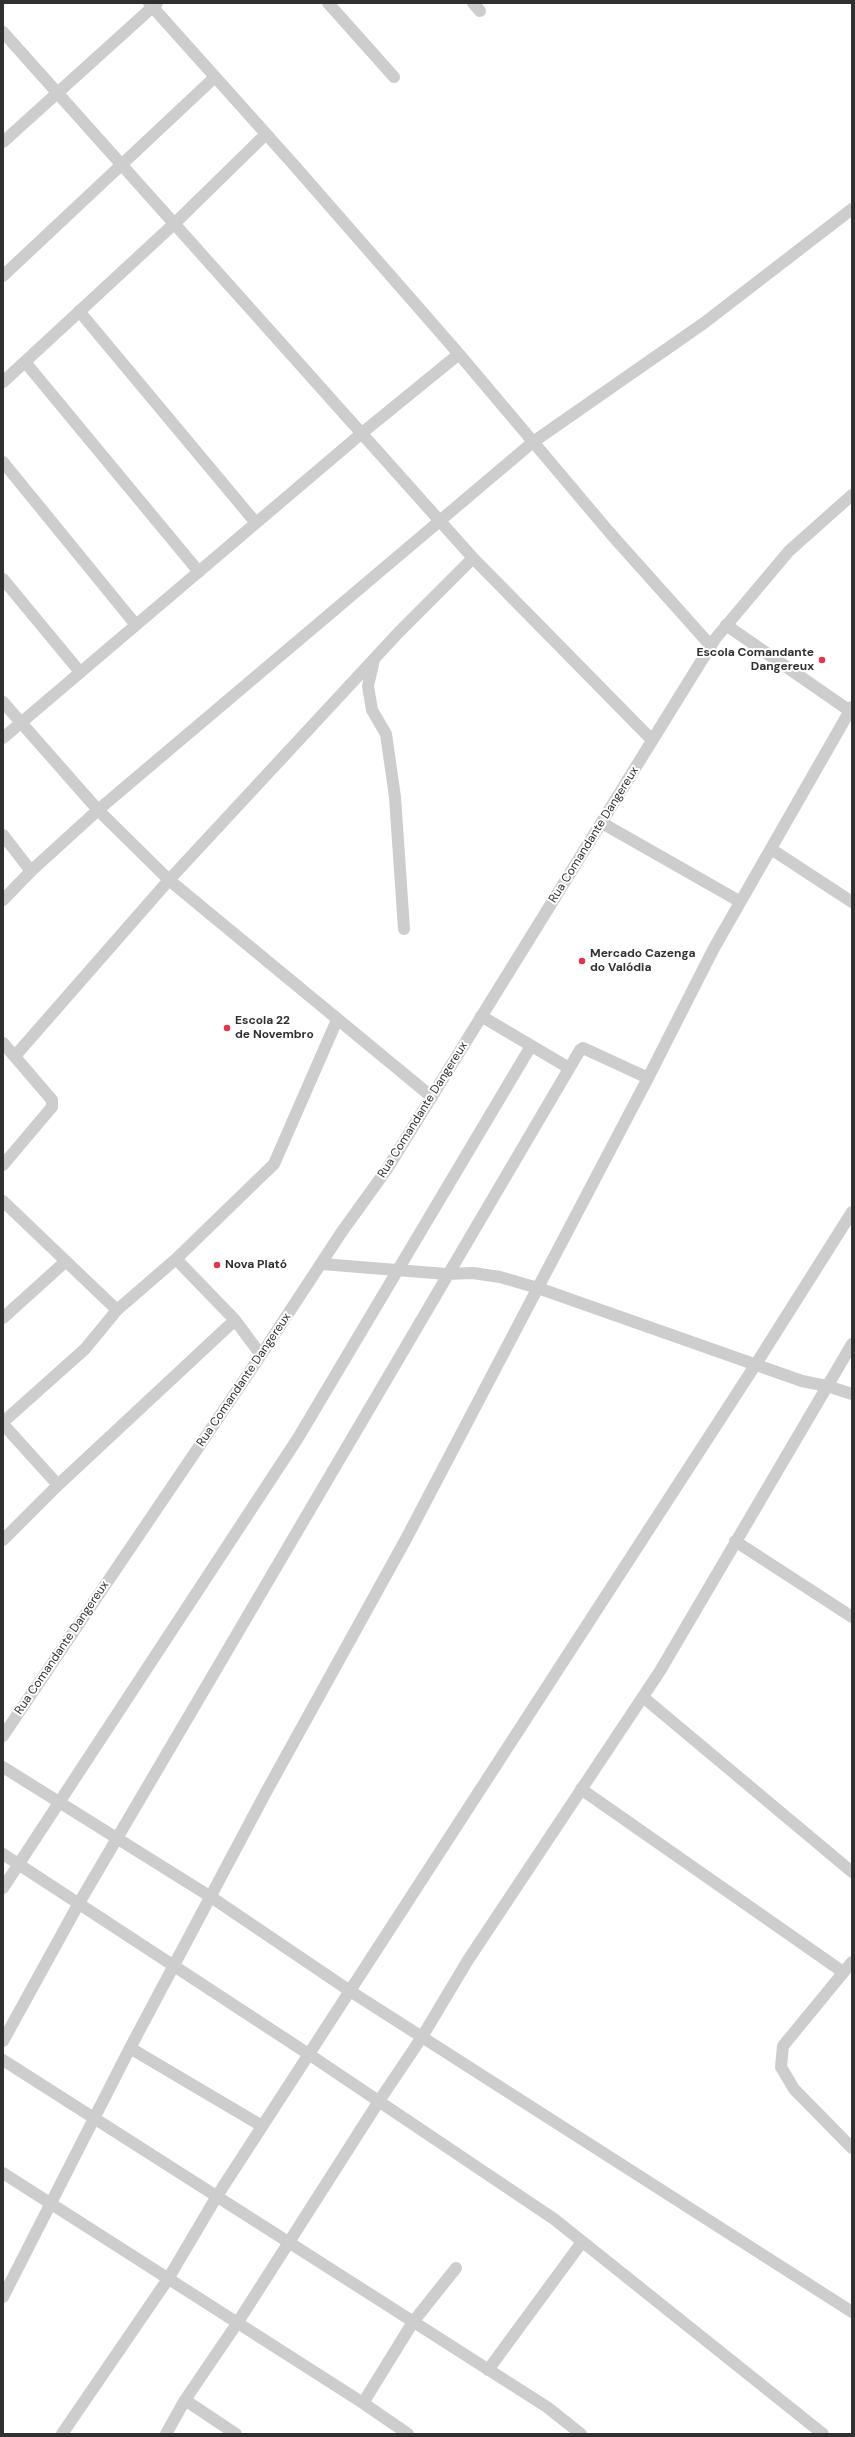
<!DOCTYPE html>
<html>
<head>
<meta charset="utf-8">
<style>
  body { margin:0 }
  #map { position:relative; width:855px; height:2437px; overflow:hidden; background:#fff; font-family:"DM Sans",sans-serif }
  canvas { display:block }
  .frame { position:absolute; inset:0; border:4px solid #303030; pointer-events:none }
</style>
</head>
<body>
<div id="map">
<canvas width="855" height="2437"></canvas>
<div class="frame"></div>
</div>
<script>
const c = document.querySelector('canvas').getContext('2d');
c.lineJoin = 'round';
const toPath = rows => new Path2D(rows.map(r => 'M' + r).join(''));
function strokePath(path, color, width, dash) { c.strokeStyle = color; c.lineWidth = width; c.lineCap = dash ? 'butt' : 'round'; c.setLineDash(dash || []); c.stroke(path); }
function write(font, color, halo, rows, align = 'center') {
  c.font = font + ' "DM Sans",sans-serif'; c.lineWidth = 4; c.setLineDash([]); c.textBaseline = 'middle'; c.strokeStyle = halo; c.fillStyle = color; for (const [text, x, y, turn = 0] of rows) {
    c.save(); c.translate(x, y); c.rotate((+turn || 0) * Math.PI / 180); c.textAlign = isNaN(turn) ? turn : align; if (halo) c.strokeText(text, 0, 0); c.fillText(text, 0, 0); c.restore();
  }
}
const street = toPath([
  [149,3,293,164,459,354,610,533,711,646],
  [328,3,394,77],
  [473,3,480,11],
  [3,32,473,558,652,740],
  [3,142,157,3],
  [3,276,215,77],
  [79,311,256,523],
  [25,362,199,572],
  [3,382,175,223,266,134],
  [3,462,136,625],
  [3,579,80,672],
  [726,625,850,711],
  [374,660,368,686,372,710,386,734,395,797,404,929],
  [3,702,98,810,169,880,432,1097],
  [3,738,362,433,459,354],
  [602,823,739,901],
  [3,835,31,871],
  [771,849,852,902],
  [3,900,31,871,98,810,533,442,704,323,852,209],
  [481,1016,569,1068],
  [3,1043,52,1100,52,1107,3,1165],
  [15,1056,169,880,399,632,473,558],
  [3,1201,117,1310],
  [176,1259,235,1320,261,1355],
  [322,1264,446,1274,473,1273,500,1277,538,1288,802,1381,827,1386,852,1394],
  [3,1318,66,1261],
  [3,1422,85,1349,117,1310,176,1259,274,1164,337,1020],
  [3,1424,58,1485],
  [3,1540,58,1485,235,1320],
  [735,1541,852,1617],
  [643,1697,852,1872],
  [3,1736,261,1355,341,1233,387,1169,715,639,789,551,852,495],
  [3,1767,211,1897,350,1991,852,2312],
  [581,1789,843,1972],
  [3,1854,310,2055,554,2219,823,2434],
  [3,1888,298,1438,531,1046],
  [852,1962,783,2046,781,2067,794,2089,852,2148],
  [3,2041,79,1903,580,1050,583,1048,648,1078],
  [130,2048,262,2126],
  [3,2060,547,2407,581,2434],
  [3,2173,363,2403,408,2434],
  [3,2297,130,2048,265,1794,406,1539,648,1078,714,948,852,707],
  [488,2370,582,2242],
  [185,2400,236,2434],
  [363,2403,413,2322,456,2268],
  [62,2434,168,2279,217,2196,756,1364,852,1212],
  [166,2434,185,2400,238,2322,379,2101,422,2037,468,1960,660,1671,852,1344]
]);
const markers = [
  [822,660,4,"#e63347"],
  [582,961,4,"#e63347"],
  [227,1028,4,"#e63347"],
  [217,1265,4,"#e63347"]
];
const poiNames = [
  ["Escola Comandante",814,653,"right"],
  ["Dangereux",814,667,"right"],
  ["Mercado Cazenga",590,954],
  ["do Valódia",590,968],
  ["Escola 22",235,1021],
  ["de Novembro",235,1035],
  ["Nova Plató",225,1265]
];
const streetNames = [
  ["Rua Comandante Dangereux",594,835,-58],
  ["Rua Comandante Dangereux",423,1110,-58],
  ["Rua Comandante Dangereux",244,1380,-56],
  ["Rua Comandante Dangereux",62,1648,-56]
];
strokePath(street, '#cdcdcd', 12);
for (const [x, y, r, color] of markers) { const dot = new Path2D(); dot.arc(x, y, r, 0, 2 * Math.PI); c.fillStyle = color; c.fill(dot); strokePath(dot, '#fff', 1.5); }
write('bold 12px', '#303030', '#fff', poiNames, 'left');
write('12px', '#303030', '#fff', streetNames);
</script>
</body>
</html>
